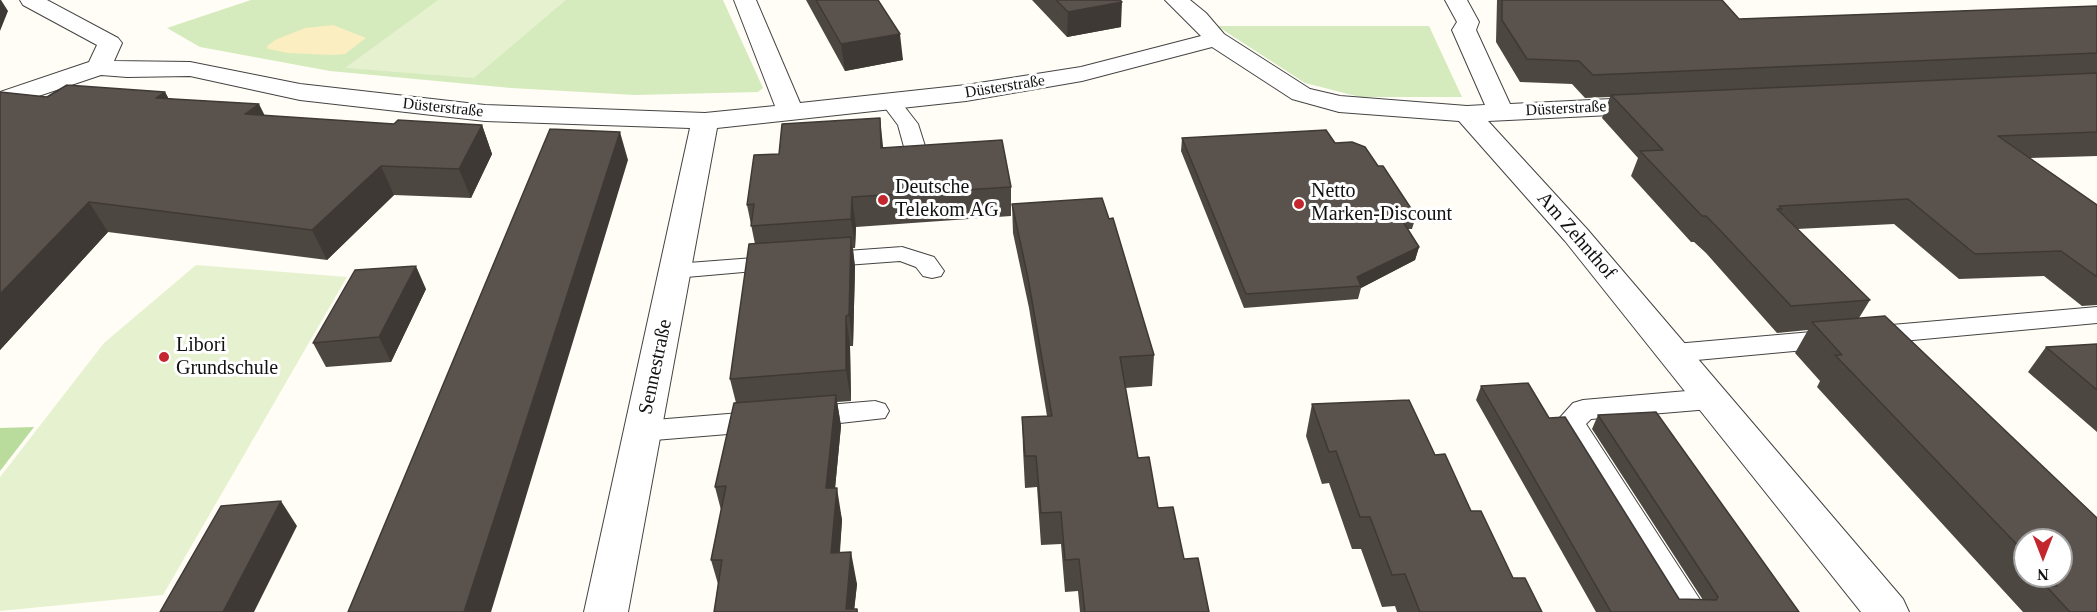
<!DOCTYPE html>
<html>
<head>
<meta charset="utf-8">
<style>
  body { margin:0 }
  #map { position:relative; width:2097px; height:612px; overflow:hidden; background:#fffdf5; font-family:"Times New Roman",serif }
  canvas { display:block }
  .north { position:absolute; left:2013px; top:528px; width:60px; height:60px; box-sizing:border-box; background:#fff; border:2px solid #a0a0a0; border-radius:50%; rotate:180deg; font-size:16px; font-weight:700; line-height:24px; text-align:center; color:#111 }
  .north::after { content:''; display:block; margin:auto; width:21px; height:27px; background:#c4262e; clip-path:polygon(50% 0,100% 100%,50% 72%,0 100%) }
</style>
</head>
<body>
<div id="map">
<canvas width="2097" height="612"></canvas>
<div class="north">N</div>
</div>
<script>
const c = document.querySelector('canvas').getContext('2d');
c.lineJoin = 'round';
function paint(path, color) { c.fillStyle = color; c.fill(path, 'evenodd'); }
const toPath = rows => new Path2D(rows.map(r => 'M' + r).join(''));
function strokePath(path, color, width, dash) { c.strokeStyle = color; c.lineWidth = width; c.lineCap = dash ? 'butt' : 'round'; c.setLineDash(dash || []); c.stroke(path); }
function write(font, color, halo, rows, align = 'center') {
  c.font = font + ' "Times New Roman",serif'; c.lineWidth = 6; c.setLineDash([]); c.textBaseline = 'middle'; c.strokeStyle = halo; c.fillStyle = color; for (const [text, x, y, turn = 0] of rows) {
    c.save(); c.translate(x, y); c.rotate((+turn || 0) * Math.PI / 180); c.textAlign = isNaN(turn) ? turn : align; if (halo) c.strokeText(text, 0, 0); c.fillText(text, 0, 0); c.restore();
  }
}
const green = toPath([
  [251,0,723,0,763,88,758,92,635,95,511,88,330,71,200,47,167,28],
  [1217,26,1429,26,1462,97,1360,97,1305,83]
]);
const forest = toPath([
  [34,427,0,471,0,428]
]);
const sand = toPath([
  [333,25,366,38,345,54,332,55,288,53,268,49,267,46,275,40,305,28]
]);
const pitch = toPath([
  [438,0,566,0,474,78,345,68],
  [196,265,347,277,163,595,0,611,0,477,104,343]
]);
const service = toPath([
  [890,95,897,97,918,124,931,165,928,170,920,171,912,170,909,165,898,125,880,101,883,97,890,95],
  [902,247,934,257,944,271,941,276,932,278,923,276,916,267,900,261,819,267,810,265,807,260,810,255,819,253,902,247],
  [780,256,789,258,792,263,789,268,675,278,666,276,663,271,666,266,675,264,780,256],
  [2097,307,2097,323,1675,362,1666,359,1662,353,1666,347,1675,344,2097,307],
  [1710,389,1720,392,1724,399,1720,406,1710,409,1591,419,1586,424,1708,612,1673,612,1556,422,1573,403,1583,400,1710,389],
  [875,401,885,404,889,411,885,418,804,427,794,424,790,417,794,410,804,407,875,401],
  [765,411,775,414,779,421,775,428,765,431,642,441,632,438,628,431,632,424,642,421,765,411]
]);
const minor = toPath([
  [20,0,47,0,118,38,122,43,114,61,190,62,300,84,485,105,705,113,775,106,734,0,756,0,800,103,966,85,1081,67,1201,36,1165,0,1190,0,1206,13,1224,34,1310,89,1340,96,1467,106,1485,105,1452,30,1457,22,1445,0,1467,0,1479,22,1476,30,1510,104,1652,97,1661,100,1665,105,1661,110,1652,113,1488,121,1587,229,1903,599,1909,612,1861,612,1565,241,1459,121,1339,112,1292,99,1212,47,1082,81,966,101,717,128,628,612,584,612,690,128,485,121,300,100,190,76,127,77,101,75,0,109,0,92,89,62,97,45,23,5,20,0]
]);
const wall = toPath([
  [806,0,878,0,903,60,845,71],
  [1032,0,1120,0,1121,27,1067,37],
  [1497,0,1722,0,1739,19,2097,6,2097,156,2030,158,2097,205,2097,305,2082,306,2044,276,1959,279,1894,224,1797,229,1870,300,1859,318,2097,612,2023,612,1817,387,1820,381,1795,353,1808,330,1777,333,1706,253,1694,242,1691,242,1631,176,1638,158,1602,118,1610,97,1585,98,1572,84,1520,82,1496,42],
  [2025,540,2061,576,2025,576],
  [0,92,47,97,165,92,168,98,265,116,394,124,482,125,492,154,471,198,394,195,327,260,108,232,0,350],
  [1182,138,1335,143,1378,166,1416,216,1412,229,1407,229,1419,247,1415,260,1361,288,1358,299,1244,308,1181,151],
  [883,147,1011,187,1011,216,856,227,855,248,853,248,855,267,853,346,850,346,851,401,837,402,841,426,835,488,842,520,840,552,857,584,854,609,857,609,858,612,714,612,718,584,711,560,721,510,715,487,736,403,730,379,755,244,747,205],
  [1012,204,1154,355,1152,386,1125,388,1138,458,1158,508,1184,559,1209,612,1080,612,1078,591,1065,592,1061,544,1041,545,1037,487,1025,488,1023,449,1022,417,1047,416,1029,308,1013,233],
  [426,289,391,362,326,367,313,343],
  [2097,344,2097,432,2028,372,2046,347],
  [1481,386,1549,418,1679,599,1703,600,1592,429,1598,415,1799,612,1596,612,1476,400],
  [1312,404,1435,455,1513,578,1542,612,1397,612,1395,606,1382,607,1361,549,1352,549,1329,483,1322,484,1306,436]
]);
const shadedWall = toPath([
  [0,0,1,0,8,11,0,31],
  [1122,2,1121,27,1067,37,1068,12],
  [900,34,903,60,845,71,841,44],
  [165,92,180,119,156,98],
  [259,104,273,132,245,114],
  [880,118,883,146,884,176,881,148],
  [482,125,492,154,471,198,459,169],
  [620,132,628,160,491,612,464,612],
  [381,166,394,195,327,260,312,230],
  [852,197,856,227,855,248,851,219],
  [89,202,108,232,0,350,0,294],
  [851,237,855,267,853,346,849,315],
  [1419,247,1415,260,1361,288,1361,286,1357,277],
  [416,266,426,289,391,362,379,337],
  [846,316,850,346,851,401,846,370],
  [836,395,841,426,832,520,826,488],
  [837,488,842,520,837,584,831,553],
  [281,501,297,526,254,612,223,612],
  [851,552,857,584,854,612,846,609]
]);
const building = toPath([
  [816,0,878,0,900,34,841,44,816,0],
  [1056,0,1120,0,1122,2,1068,12,1056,0],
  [1502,0,1722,0,1739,19,2097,6,2097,53,1593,75,1579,61,1527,59,1502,20,1502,0],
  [2097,73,2097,132,1998,136,2097,205,2097,277,2061,251,1975,254,1908,199,1779,206,1782,209,1777,209,1870,300,1791,306,1717,227,1706,216,1702,216,1640,151,1663,150,1611,95,2097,73],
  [67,85,165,92,156,98,259,104,245,114,394,124,398,120,482,125,459,169,381,166,312,230,89,202,0,294,0,92,47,97,67,85],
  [880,118,881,148,1002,140,1011,187,852,197,851,219,751,226,754,204,747,205,754,155,779,154,782,124,880,118],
  [550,129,620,132,464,612,348,612,550,129],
  [1326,130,1335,143,1352,142,1365,147,1378,166,1383,166,1416,216,1400,217,1419,247,1357,277,1361,286,1246,294,1182,138,1326,130],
  [1102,198,1109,219,1113,218,1154,355,1120,357,1138,458,1149,457,1158,508,1173,507,1184,559,1198,558,1209,612,1085,612,1079,559,1065,560,1061,512,1041,513,1036,456,1025,456,1022,417,1052,416,1028,278,1012,204,1102,198],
  [851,237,849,315,846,316,846,370,730,379,749,244,851,237],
  [416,266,379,337,313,343,355,270,416,266],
  [1885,316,2097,518,2097,612,2070,612,2046,586,2057,586,2047,576,2061,576,2061,540,2025,540,2025,553,1835,355,1842,355,1812,322,1885,316],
  [2097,344,2097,390,2046,347,2097,344],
  [1528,383,1549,418,1565,417,1679,599,1716,600,1718,597,1598,415,1656,412,1799,612,1611,612,1481,386,1528,383],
  [836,395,826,488,837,488,831,553,851,552,846,609,857,609,857,612,714,612,722,560,711,560,726,486,715,487,734,403,836,395],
  [1409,400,1435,455,1445,454,1471,511,1481,511,1513,578,1525,578,1542,612,1420,612,1405,574,1392,575,1370,517,1360,517,1336,451,1329,452,1312,404,1409,400],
  [281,501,223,612,160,612,221,506,281,501]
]);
const markers = [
  [883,200,6,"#c4262e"],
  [1299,204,6,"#c4262e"],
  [164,357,6,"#c4262e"]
];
const farStreetnames = [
  ["Düsterstraße",1005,87,-9],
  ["Düsterstraße",443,108,6],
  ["Düsterstraße",1566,109,-3]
];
const poiNames = [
  ["Deutsche",895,188],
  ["Telekom AG",895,211],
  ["Netto",1311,192],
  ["Marken-Discount",1311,215],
  ["Libori",176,346],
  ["Grundschule",176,369]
];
const streetNames = [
  ["Am Zehnthof",1576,236,49],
  ["Sennestraße",656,367,-78]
];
paint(green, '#d5ebbd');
paint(forest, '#b9dc9c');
paint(sand, '#fbeec1');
paint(pitch, '#e6f2cf');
strokePath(service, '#444', 2);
strokePath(minor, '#444', 2);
paint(service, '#fff');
paint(minor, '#fff');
paint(wall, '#4d4742');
paint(shadedWall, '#3f3936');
paint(building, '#5a524d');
strokePath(building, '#3f3936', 1.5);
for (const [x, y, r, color] of markers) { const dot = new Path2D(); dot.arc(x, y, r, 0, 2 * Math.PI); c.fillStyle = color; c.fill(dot); strokePath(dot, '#fff', 2); }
write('16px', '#111', '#fff', farStreetnames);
write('20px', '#111', '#fff', poiNames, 'left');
write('20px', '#111', '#fff', streetNames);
</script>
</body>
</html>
